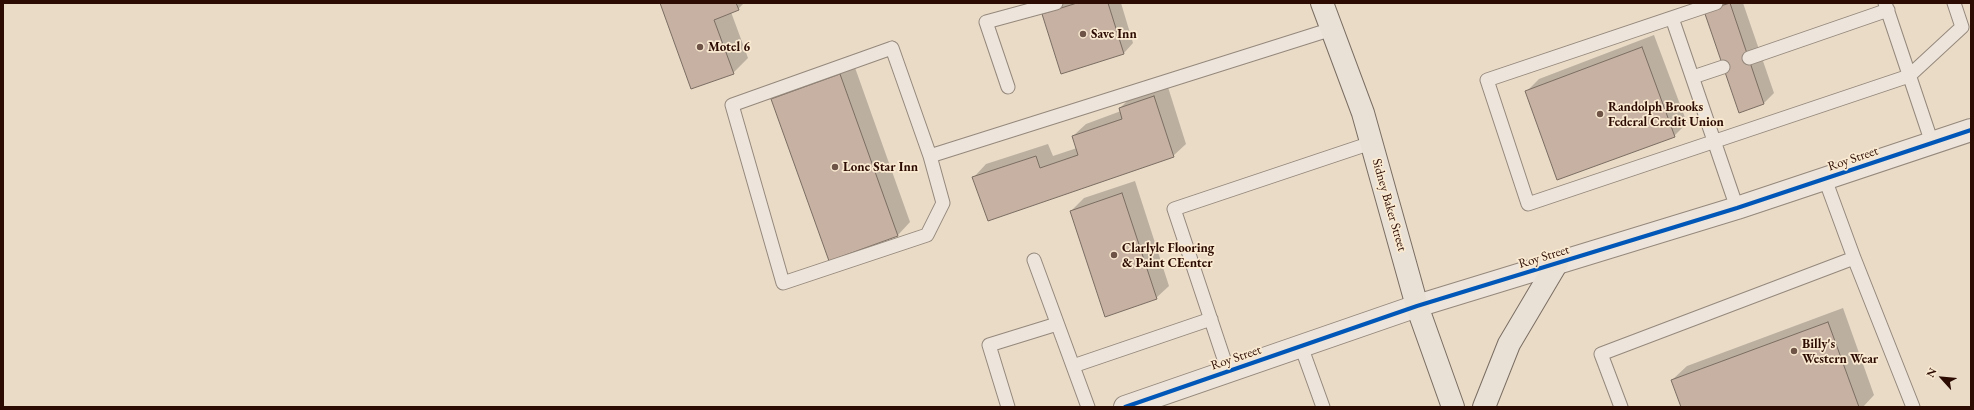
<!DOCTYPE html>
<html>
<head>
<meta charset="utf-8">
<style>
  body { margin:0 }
  #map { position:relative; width:1974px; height:410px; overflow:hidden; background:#eadbc7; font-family:"EB Garamond",serif }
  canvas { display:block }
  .frame { position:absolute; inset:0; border:4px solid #2c0c02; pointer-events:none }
  .north { position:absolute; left:1922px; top:358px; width:40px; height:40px; -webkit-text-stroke:3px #faead2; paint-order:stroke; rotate:297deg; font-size:11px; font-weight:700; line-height:16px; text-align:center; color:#2c0c02 }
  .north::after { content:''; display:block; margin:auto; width:14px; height:18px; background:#2c0c02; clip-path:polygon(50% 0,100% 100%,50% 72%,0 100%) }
</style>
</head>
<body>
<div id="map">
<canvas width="1974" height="410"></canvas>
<div class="frame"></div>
<div class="north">N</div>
</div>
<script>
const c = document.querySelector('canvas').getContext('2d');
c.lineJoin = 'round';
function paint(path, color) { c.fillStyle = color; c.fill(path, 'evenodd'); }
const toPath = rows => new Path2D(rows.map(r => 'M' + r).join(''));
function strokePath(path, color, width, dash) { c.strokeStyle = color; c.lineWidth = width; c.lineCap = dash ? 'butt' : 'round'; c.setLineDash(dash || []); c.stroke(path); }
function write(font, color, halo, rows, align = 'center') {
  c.font = font + ' "EB Garamond",serif'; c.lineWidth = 3.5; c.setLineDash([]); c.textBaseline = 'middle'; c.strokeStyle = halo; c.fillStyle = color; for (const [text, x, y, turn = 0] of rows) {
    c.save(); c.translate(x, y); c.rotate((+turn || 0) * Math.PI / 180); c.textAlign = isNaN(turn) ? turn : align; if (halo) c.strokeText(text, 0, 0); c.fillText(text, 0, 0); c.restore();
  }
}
const shadow = toPath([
  [661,3,744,3,738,9,731,12,748,58,733,73],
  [1058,3,1121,3,1133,43,1124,53,1062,73,1044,14,1053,4],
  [1714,3,1743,3,1774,93,1764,103,1739,111],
  [1654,35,1687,123,1674,136,1526,92,1539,79],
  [853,62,910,222,898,235,772,99,785,87],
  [1167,84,1186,144,1173,156,974,177,986,164,1048,144,1053,156,1077,148,1073,136,1086,124,1121,111,1120,108,1133,95],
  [1135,181,1169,286,1156,298,1071,211,1084,198],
  [1843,308,1874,395,1863,407,1682,407,1672,380,1687,366]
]);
const building = toPath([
  [660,3,736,3,739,10,714,20,734,74,691,89,660,3],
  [1077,3,1108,3,1124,54,1061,74,1042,14,1077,3],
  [1730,3,1764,104,1739,113,1704,11,1730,3],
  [1642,47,1675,137,1557,180,1525,91,1642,47],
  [840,74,898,236,829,261,771,99,840,74],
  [1154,96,1174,157,988,221,972,177,1036,156,1040,168,1078,155,1072,136,1122,119,1119,108,1154,96],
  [1122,193,1157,299,1105,317,1070,211,1122,193],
  [1828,322,1859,407,1681,407,1671,380,1828,322]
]);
const lane = toPath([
  [1716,3,1487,80,1528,204,1909,76,1962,27,1954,3],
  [1885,3,1932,143],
  [1672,18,1737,208],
  [892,48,930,156,943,203,927,235,783,283,732,105,892,48],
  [1749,58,1888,10],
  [1693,77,1723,67],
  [1008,87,986,22,1056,3],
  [930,156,1332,29],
  [1825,179,1854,258],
  [1034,260,1088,407],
  [1301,346,1323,407],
  [1073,366,1211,319],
  [1228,371,1174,209,1371,143],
  [1008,407,989,345,1057,324],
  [1621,407,1601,354,1854,258,1913,407]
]);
const street = toPath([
  [1125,407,1417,306,1737,208,1971,130]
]);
const primary = toPath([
  [1322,3,1363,113,1417,306,1453,407],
  [1484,407,1509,344,1557,263]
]);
const cycleway = toPath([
  [1125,407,1417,306,1737,208,1971,130]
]);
const markers = [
  [1083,34,4,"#6e5447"],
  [700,47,4,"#6e5447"],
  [1600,114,4,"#6e5447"],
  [835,167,4,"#6e5447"],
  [1114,255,4,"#6e5447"],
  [1794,351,4,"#6e5447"]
];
const poiNames = [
  ["Save Inn",1091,34],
  ["Motel 6",708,47],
  ["Randolph Brooks",1608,107],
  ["Federal Credit Union",1608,122],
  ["Lone Star Inn",843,167],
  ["Clarlyle Flooring",1122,248],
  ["& Paint CEenter",1122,263],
  ["Billy's",1802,344],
  ["Western Wear",1802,359]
];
const streetNames = [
  ["Roy Street",1853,159,-19],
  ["Sidney Baker Street",1389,205,74],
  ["Roy Street",1544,257,-17],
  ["Roy Street",1236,358,-19]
];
paint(shadow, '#0003');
paint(building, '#c6b1a2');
strokePath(building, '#7a6d62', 1);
strokePath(lane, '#95887c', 15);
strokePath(street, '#95887c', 24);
strokePath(primary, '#7a6d62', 24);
strokePath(lane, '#ede5db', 13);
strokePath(street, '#ede5db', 22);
strokePath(primary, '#e9e1d5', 22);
strokePath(cycleway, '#0057b8', 4);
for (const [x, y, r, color] of markers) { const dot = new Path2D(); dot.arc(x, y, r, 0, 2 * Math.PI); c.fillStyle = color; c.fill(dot); strokePath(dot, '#faead2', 1.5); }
write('bold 13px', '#2c0c02', '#faead2', poiNames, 'left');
write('13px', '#2c0c02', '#faead2', streetNames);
</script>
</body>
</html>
